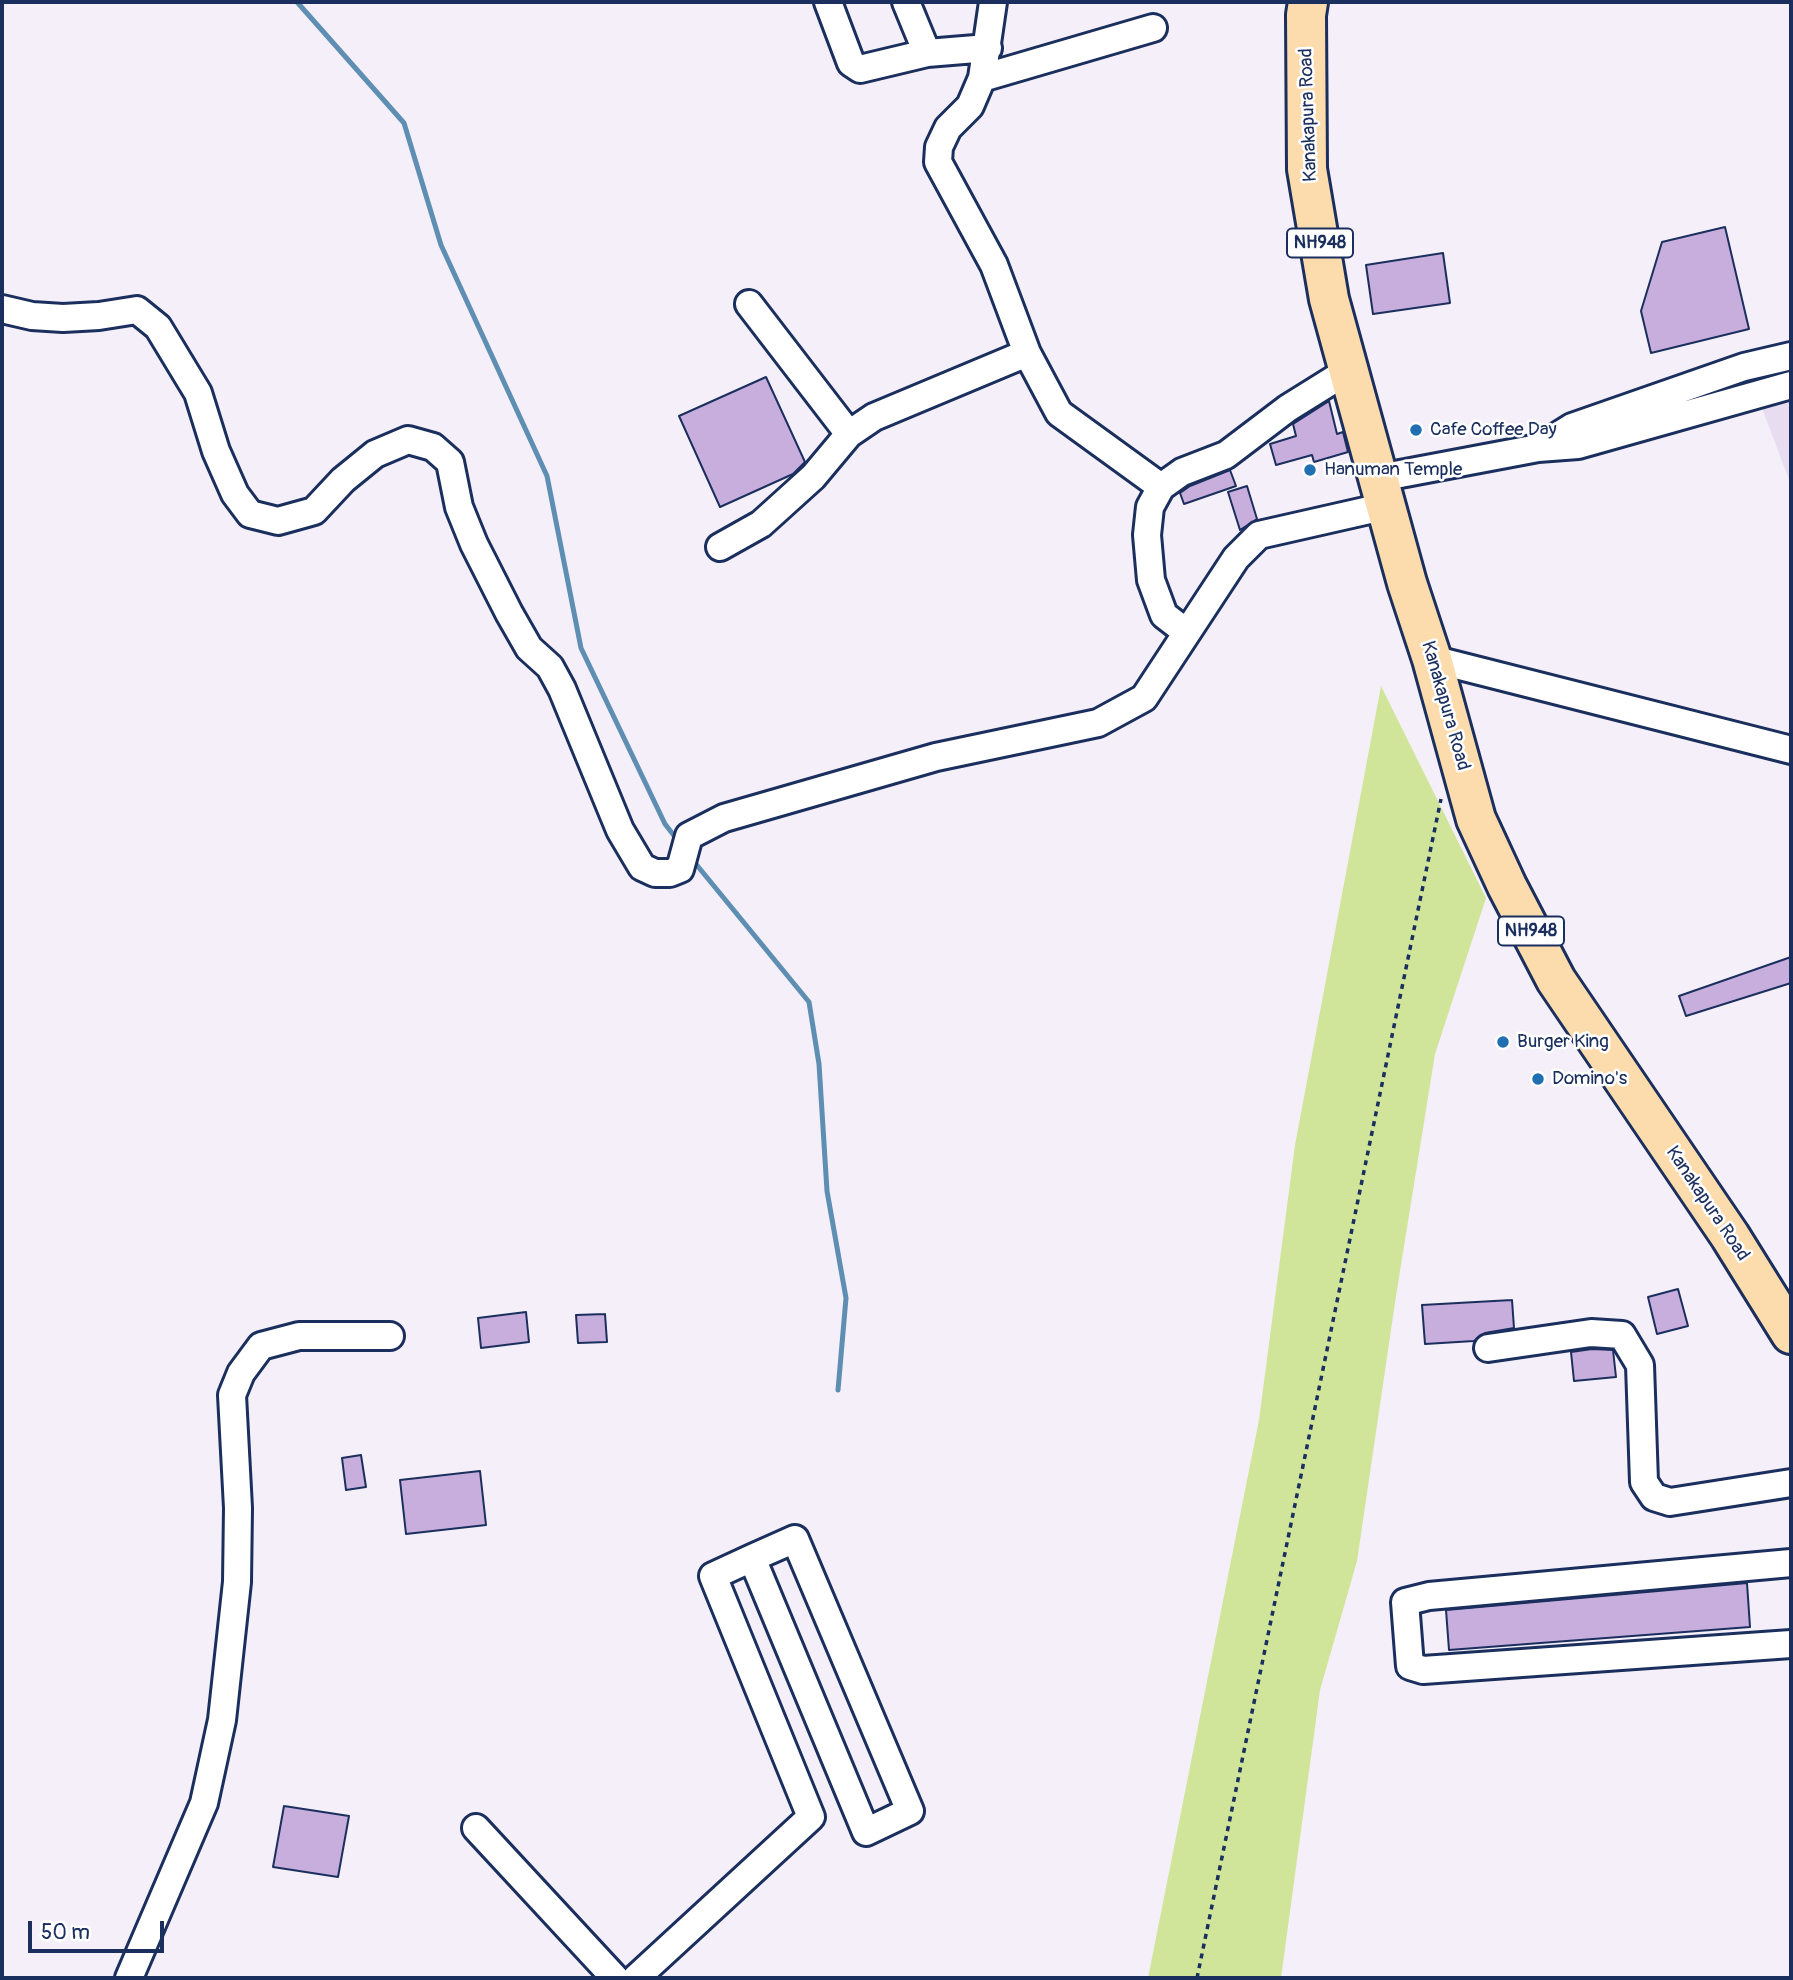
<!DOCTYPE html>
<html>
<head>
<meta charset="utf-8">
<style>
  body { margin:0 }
  #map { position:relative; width:1793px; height:1980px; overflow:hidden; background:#f4eff8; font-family:Pangolin,sans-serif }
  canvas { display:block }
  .frame { position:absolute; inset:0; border:4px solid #1b2f5e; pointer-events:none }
  .scale { position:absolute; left:28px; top:1921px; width:136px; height:32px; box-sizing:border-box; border:4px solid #1b2f5e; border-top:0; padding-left:9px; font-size:21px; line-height:24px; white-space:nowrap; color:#1b2f5e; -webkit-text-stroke:5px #fff; paint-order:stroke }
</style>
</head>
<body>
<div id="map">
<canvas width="1793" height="1980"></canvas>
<div class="frame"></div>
<div class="scale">50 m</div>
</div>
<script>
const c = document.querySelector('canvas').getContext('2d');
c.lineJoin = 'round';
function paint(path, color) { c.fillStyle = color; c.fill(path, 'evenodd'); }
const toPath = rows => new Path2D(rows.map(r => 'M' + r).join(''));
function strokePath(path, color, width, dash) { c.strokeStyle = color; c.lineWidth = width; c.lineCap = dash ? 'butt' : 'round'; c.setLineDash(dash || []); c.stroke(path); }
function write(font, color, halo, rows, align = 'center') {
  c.font = font + ' Pangolin,sans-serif'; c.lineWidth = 5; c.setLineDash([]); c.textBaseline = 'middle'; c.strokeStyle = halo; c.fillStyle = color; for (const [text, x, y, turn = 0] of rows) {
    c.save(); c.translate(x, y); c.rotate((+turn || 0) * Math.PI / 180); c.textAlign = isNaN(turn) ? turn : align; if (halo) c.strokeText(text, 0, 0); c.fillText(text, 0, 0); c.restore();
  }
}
const built = toPath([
  [1791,398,1791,485,1762,408]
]);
const green = toPath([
  [1381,686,1486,898,1435,1054,1396,1296,1357,1561,1320,1690,1281,1978,1148,1978,1259,1420,1295,1145]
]);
const stream = toPath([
  [297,2,404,123,441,245,547,476,581,648,665,824,679,842],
  [691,858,809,1002,819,1064,827,1191,846,1298,838,1390]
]);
const building = toPath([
  [1725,227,1749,329,1651,353,1641,311,1662,242,1725,227],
  [1443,253,1450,303,1373,314,1366,265,1443,253],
  [766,377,805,462,793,474,720,507,679,416,766,377],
  [1329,401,1337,434,1343,432,1348,452,1314,462,1312,455,1276,465,1270,444,1296,436,1293,424,1329,401],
  [1230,470,1236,486,1184,504,1180,493,1190,486,1230,470],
  [1247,486,1257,519,1240,530,1228,492,1247,486],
  [1791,957,1791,983,1686,1016,1679,996,1791,957],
  [1678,1289,1688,1326,1657,1334,1648,1297,1678,1289],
  [1512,1300,1514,1328,1485,1333,1474,1341,1425,1344,1422,1305,1512,1300],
  [526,1312,529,1342,481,1348,478,1318,526,1312],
  [605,1314,607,1342,578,1343,576,1315,605,1314],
  [1592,1349,1613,1350,1616,1377,1574,1381,1571,1352,1592,1349],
  [361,1455,366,1487,346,1490,342,1458,361,1455],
  [480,1471,486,1525,406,1534,400,1480,480,1471],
  [1747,1583,1750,1627,1449,1650,1446,1610,1747,1583],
  [284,1806,349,1816,338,1877,273,1867,284,1806]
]);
const path = toPath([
  [1197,1978,1441,799]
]);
const minor = toPath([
  [828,2,851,63,860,69,927,53,988,48],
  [906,2,927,53],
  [993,2,982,78,970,106,948,128,939,147,938,162,994,265,1027,353,1059,413,1161,487],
  [982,78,1153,28],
  [749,304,849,434],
  [2,309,32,316,63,318,99,316,137,310,158,327,198,393,216,451,235,494,250,514,278,521,314,511,343,480,375,454,408,440,433,447,450,462,459,507,474,544,509,613,529,648,550,667,562,689,620,830,642,867,655,873,670,873,680,869,689,836,724,818,936,757,1098,723,1144,698,1236,558,1259,535,1387,506],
  [1540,447,1572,427,1744,367,1791,356],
  [1379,478,1538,448,1578,445,1791,385],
  [720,547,761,524,813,477,849,434,874,417,1027,353],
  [1186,632,1164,615,1151,580,1147,535,1150,507,1161,487,1182,472,1226,455,1288,408,1349,370],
  [1432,659,1791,750],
  [1488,1348,1591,1333,1622,1335,1640,1365,1644,1482,1654,1497,1670,1502,1791,1483],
  [1791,1563,1429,1596,1405,1602,1410,1666,1423,1670,1791,1644],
  [476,1828,615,1978],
  [129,1978,204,1803,222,1720,237,1582,238,1508,232,1395,241,1373,261,1346,299,1336,390,1336],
  [636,1978,811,1817,713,1576,752,1558,795,1539,910,1811,866,1832,752,1558]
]);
const highway = toPath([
  [1308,2,1306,15,1307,169,1329,299,1407,583,1432,659,1476,819,1507,886,1556,980,1730,1236,1791,1334]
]);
const markers = [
  [1416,430,7,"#1f6fb2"],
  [1310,470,7,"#1f6fb2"],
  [1503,1042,7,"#1f6fb2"],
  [1538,1079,7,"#1f6fb2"]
];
const shields = [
  [1320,243,66],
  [1531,931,66]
];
const shieldNames = [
  ["NH948",1320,243],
  ["NH948",1531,931]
];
const streetNames = [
  ["Kanakapura Road",1309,115,-92],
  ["Kanakapura Road",1445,706,74],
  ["Kanakapura Road",1707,1204,56]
];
const poiNames = [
  ["Cafe Coffee Day",1430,430],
  ["Hanuman Temple",1324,470],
  ["Burger King",1517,1042],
  ["Domino's",1552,1079]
];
paint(built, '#e7dcf0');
paint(green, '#d0e59a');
strokePath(stream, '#5e8fb3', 5);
paint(building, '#c8aedd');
strokePath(building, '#1b2f5e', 2);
strokePath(minor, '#1b2f5e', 32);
strokePath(highway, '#1b2f5e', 44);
strokePath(path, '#1b2f5e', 3.5, [5, 5]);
strokePath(minor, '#fff', 26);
strokePath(highway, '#fcdcac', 38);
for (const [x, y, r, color] of markers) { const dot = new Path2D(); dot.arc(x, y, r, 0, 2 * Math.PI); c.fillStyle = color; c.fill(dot); strokePath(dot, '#fff', 2.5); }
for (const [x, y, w] of shields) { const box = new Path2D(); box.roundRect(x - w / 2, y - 14.5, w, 29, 5); c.fillStyle = '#fff'; c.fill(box); strokePath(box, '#1b2f5e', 2); }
write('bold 18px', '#1b2f5e', null, shieldNames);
write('19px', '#1b2f5e', '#fff', streetNames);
write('19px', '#1b2f5e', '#fff', poiNames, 'left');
</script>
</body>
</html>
